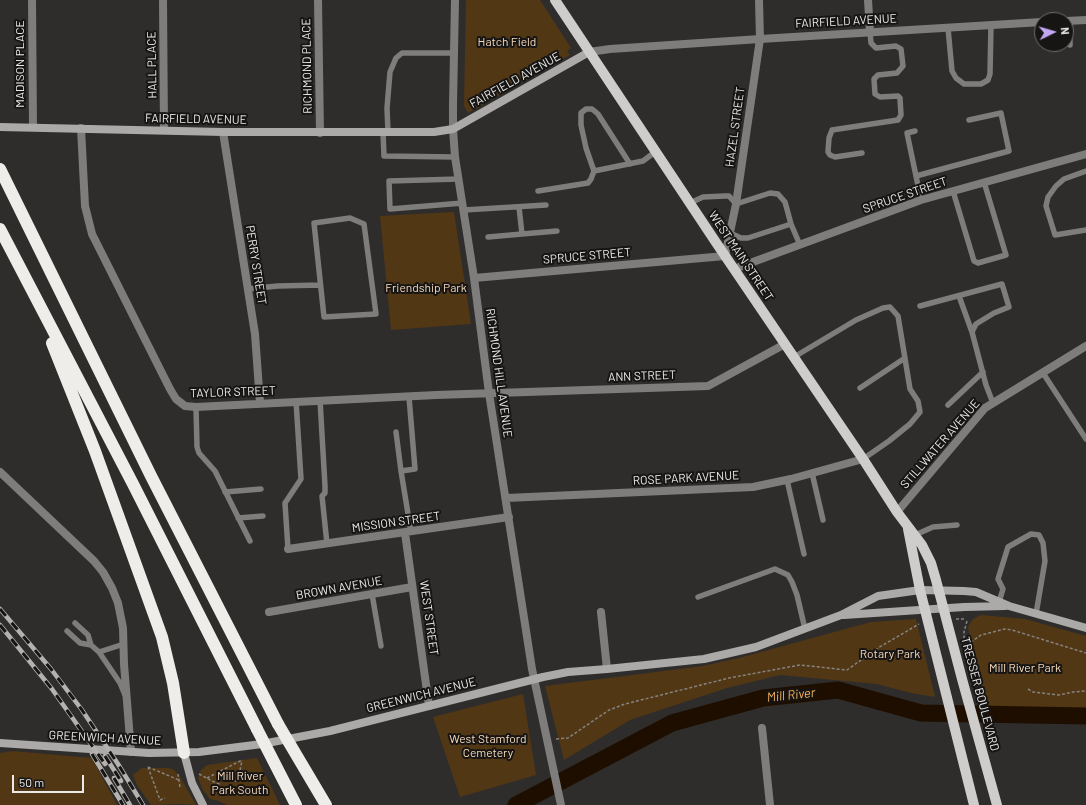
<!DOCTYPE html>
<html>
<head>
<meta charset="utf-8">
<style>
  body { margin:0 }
  #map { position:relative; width:1086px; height:805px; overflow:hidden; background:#2f2d2b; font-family:Barlow,sans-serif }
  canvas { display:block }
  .north { position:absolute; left:1034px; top:12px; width:40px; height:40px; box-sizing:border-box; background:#161514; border:1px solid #6b6a69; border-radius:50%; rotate:85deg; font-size:11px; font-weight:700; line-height:16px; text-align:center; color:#ebeae8 }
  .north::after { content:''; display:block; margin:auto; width:14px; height:18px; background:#c2a8f3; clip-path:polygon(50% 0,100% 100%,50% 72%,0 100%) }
  .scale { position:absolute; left:12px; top:775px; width:72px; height:18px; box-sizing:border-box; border:2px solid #ebeae8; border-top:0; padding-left:5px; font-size:12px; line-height:14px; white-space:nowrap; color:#ebeae8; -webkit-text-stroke:3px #161514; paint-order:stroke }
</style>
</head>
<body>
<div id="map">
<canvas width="1086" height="805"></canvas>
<div class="north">N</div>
<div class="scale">50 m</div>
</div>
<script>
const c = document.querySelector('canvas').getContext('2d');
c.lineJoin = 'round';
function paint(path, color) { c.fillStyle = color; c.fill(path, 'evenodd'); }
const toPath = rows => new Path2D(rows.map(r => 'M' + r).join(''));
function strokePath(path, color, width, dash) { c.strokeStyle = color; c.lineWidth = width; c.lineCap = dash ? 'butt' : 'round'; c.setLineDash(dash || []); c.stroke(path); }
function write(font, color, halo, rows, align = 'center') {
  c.font = font + ' Barlow,sans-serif'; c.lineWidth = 4; c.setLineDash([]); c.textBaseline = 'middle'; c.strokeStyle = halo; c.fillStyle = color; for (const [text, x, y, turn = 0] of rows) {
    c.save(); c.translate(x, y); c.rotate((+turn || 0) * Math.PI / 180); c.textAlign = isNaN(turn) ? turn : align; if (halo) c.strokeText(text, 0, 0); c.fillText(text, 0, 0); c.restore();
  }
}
const green = toPath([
  [466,0,540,0,571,48,567,51,570,55,468,113,464,106],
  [454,212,471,324,391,330,380,216],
  [981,615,1025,619,1086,636,1086,716,987,714,968,627,973,619],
  [916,619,935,697,911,693,877,684,780,675,727,688,630,720,564,760,545,686,703,666,739,658,871,622],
  [523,694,536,775,460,797,433,717],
  [12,751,92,758,117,805,0,805,0,753],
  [257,758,280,805,227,805,219,801,210,799,203,790,198,778,201,770,207,765],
  [142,768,169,768,174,770,179,775,196,805,180,804,151,805,137,785,133,775]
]);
const river = toPath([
  [516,805,672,723,763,698,838,690,921,713,1086,716]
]);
const path = toPath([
  [956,619,964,619],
  [967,621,964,632,964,641,967,645,981,635,1005,629,1012,630,1086,653],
  [1028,689,1033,692,1059,695,1073,692,1086,691],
  [556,739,568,738,609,710,625,704,729,678,800,665,847,670,878,648,919,624],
  [148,767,160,800,165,798],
  [148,767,179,780],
  [178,774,180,787],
  [199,774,216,783,220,784],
  [207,778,242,760],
  [234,781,238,781,242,760]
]);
const service = toPath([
  [948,28,952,71,956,78,964,84,981,84,988,80,990,74,991,25],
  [1045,44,1045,46],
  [1070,45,1070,21],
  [915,131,907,133,921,200],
  [383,132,384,156,455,157],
  [388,132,387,108,390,72,396,58,402,53,454,53],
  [862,153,835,157,830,155,828,152,829,138,832,130,898,120,901,115,900,98,898,96,880,97,875,94,874,79,878,75,897,73,903,66,901,49,896,46,876,48,871,43,870,32],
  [594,171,586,148,581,125,581,113,586,109,592,109,598,114,630,164],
  [1086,171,1064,179,1056,186,1048,197,1046,206,1055,235,1086,230],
  [916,176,1009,151,1001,113,969,120],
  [459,179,389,181,390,209,463,203],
  [538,191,588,183,591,179,594,171,643,161,655,152],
  [953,191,974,261,978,263,1006,255,984,182],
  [690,203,703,197,725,196,729,196,736,204,770,193,778,194,785,202,791,224],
  [519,207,522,234,557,231],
  [464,210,546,205],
  [350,218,364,224,376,314,324,317,314,223,350,218],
  [730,233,741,238,748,238,791,224,800,245],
  [488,237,522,234],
  [247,289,278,286,320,285],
  [959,296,972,332,986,385,993,403],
  [920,306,1002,284,1009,307,994,313,976,324,972,332],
  [794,357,856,320,883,308,890,307,898,316,910,389,918,401,920,412,910,424,889,441,863,459],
  [1043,373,1086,439],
  [860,388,905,358],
  [320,400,325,486,325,493,322,496,327,544],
  [948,405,983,372],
  [196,407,197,447,199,453,215,471,250,541],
  [396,432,401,471,411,532],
  [401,471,415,469,409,397],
  [812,473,823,520],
  [787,480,804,554],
  [225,492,261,489],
  [238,518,263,516],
  [915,535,933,527,957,525],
  [288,549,285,503,301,479,296,401],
  [372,594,381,646],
  [698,597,775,569,788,575,792,582,797,595,805,629],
  [999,602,1003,589,998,579,1008,547,1031,534,1039,535,1043,543,1045,561,1036,614],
  [75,623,88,635,91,645],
  [67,631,80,643,91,645,99,652,120,683,125,695],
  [99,652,124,644]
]);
const minor = toPath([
  [32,0,33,127],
  [163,0,164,130],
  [318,0,320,133],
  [455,0,453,105,453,129,455,157,474,278,489,393,532,669,561,805],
  [868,0,870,32],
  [81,128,85,206,92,234,170,389,176,399,185,406,196,407,436,395,708,386,785,344],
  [223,132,255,334,260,403],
  [734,269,921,200,1086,154],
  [474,278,725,256,736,204,760,39,759,0],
  [0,472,94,561,103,572,112,588,118,603,123,628,124,664,131,752],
  [506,498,753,487,791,479,863,459],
  [405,533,429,706],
  [288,549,509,517],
  [269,612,412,587],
  [601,612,607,669],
  [762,728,770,805]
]);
const tertiary = toPath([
  [1066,21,1086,20],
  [589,52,610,49,760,39,1042,22],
  [897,512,985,408,1086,346]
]);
const secondary = toPath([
  [0,127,223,132,434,132,453,129,589,52],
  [844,615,964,607,1005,606],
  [0,743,149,753,199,752,262,744,330,731,543,677,568,672,607,669,704,659,756,647,841,615,878,596,920,590,964,591,976,592,1009,606,1086,628],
  [184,753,192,783,203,805]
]);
const primary = toPath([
  [555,0,715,241,863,459,897,512,922,545,931,563,936,580,962,679,997,805],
  [908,529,920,590,974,805]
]);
const motorway = toPath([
  [0,169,151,476,278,724],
  [0,229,133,484,257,729],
  [52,343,95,451,162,637,173,683,184,753]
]);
const rail = toPath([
  [0,609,51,669,82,710,118,764,143,805],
  [0,625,52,689,105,764],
  [92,754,123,805],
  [105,756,121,781],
  [114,778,130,805]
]);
const motorwayBridge = toPath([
  [278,724,326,805],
  [257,729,296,805]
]);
const streetNames = [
  ["FAIRFIELD AVENUE",846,21,-3],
  ["MADISON PLACE",20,64,-90],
  ["HALL PLACE",152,65,-91],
  ["RICHMOND PLACE",307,66,-91],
  ["FAIRFIELD AVENUE",515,80,-29],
  ["FAIRFIELD AVENUE",196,119,1],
  ["HAZEL STREET",735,127,-82],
  ["SPRUCE STREET",905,195,-19],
  ["SPRUCE STREET",587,256,-5],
  ["WEST MAIN STREET",741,256,56],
  ["PERRY STREET",256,265,81],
  ["RICHMOND HILL AVENUE",499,373,82],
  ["ANN STREET",642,376,-2],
  ["TAYLOR STREET",233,392,-2],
  ["STILLWATER AVENUE",940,444,-49],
  ["ROSE PARK AVENUE",686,478,-3],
  ["MISSION STREET",396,522,-8],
  ["BROWN AVENUE",339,588,-10],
  ["WEST STREET",429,618,82],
  ["TRESSER BOULEVARD",980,694,75],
  ["GREENWICH AVENUE",421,695,-14],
  ["GREENWICH AVENUE",105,738,3]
];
const parkNames = [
  ["Hatch Field",507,42],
  ["Friendship Park",426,288],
  ["Rotary Park",890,654],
  ["Mill River Park",1025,668],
  ["West Stamford",488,739],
  ["Cemetery",488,753],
  ["Mill River",240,776],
  ["Park South",240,790]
];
const waterNames = [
  ["Mill River",791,695,-6]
];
paint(green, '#523715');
strokePath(river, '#1e0e00', 17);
strokePath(path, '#858381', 1.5, [3, 2]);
strokePath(service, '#7e7d7c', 5.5);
strokePath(minor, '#7e7d7c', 8);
strokePath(tertiary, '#7e7d7c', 8);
strokePath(secondary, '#acaaa8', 8);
strokePath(primary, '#cfcdcb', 10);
strokePath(motorway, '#efedea', 12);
strokePath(rail, '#b4b2b0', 4.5);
strokePath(rail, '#161514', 3, [9]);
strokePath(motorwayBridge, '#efedea', 12);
write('12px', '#ebeae8', '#161514', streetNames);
write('12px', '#f7daba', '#161514', parkNames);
write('italic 13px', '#f7b059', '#161514', waterNames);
</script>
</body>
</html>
